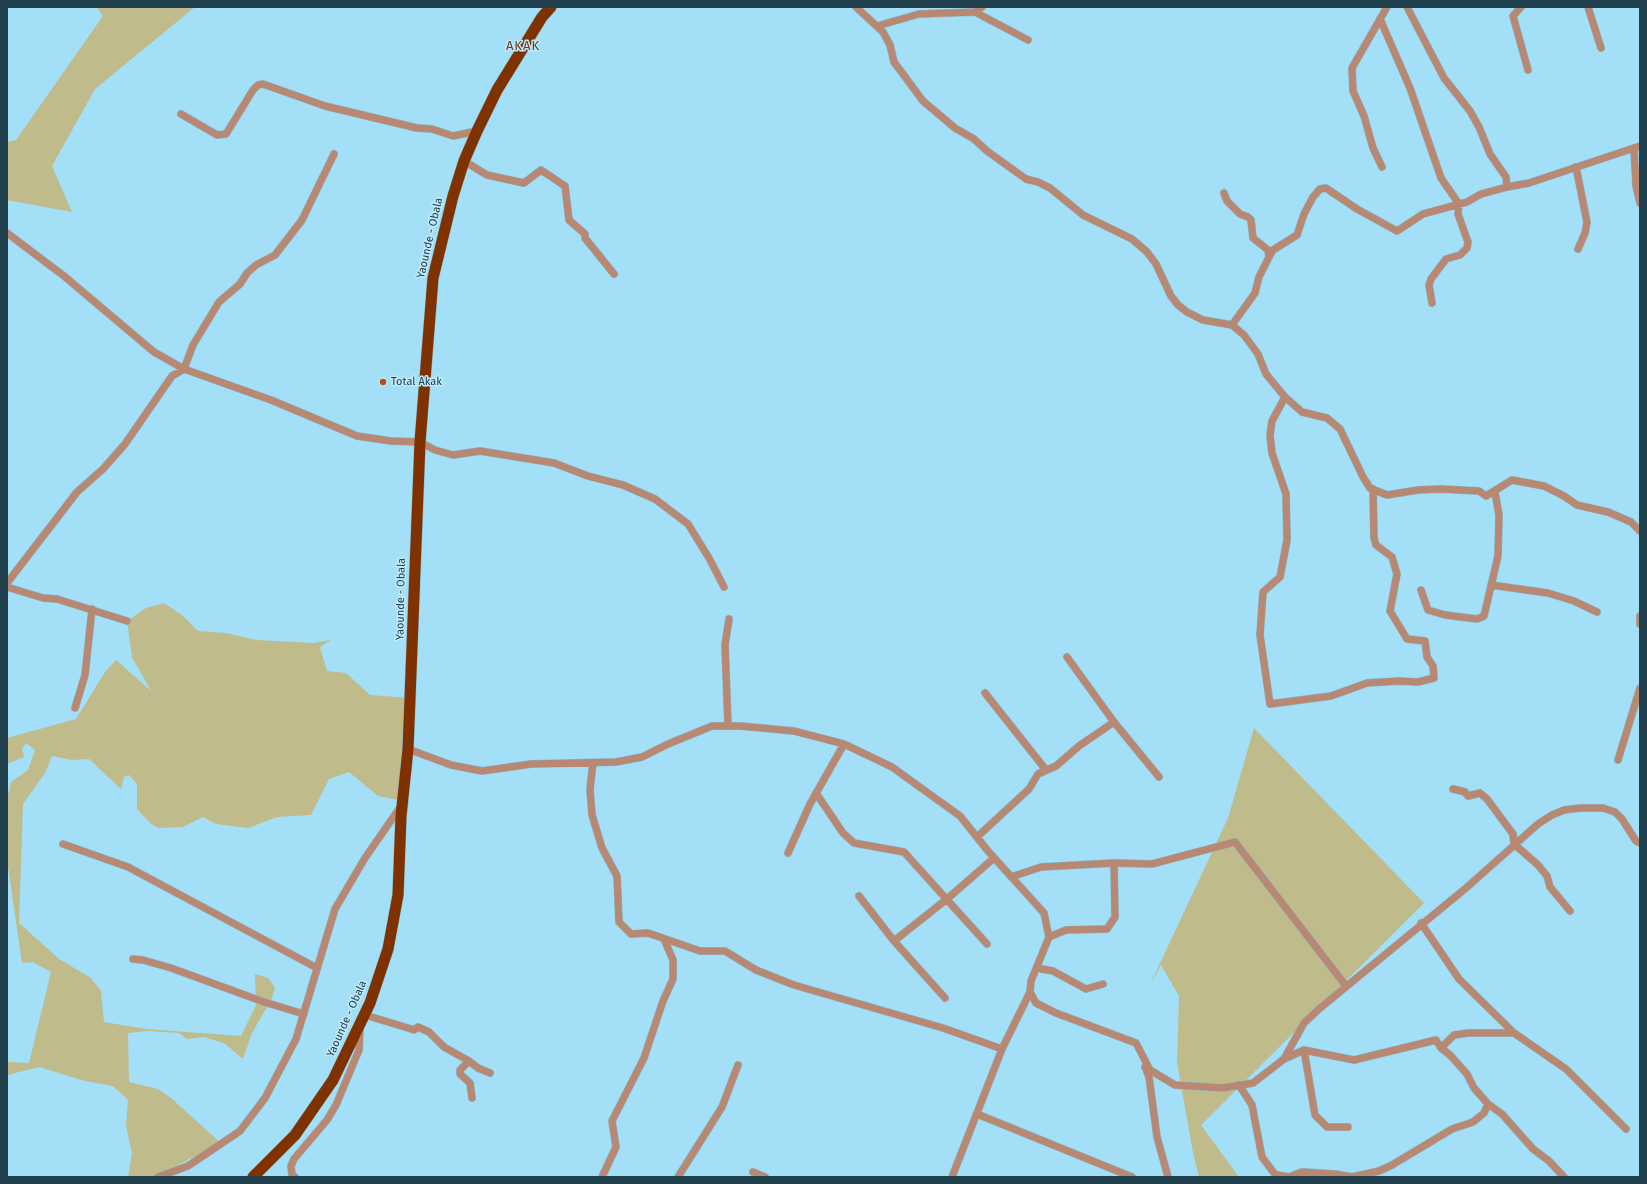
<!DOCTYPE html>
<html>
<head>
<meta charset="utf-8">
<style>
  body { margin:0 }
  #map { position:relative; width:1647px; height:1184px; overflow:hidden; background:#a3dff7; font-family:"Fira Sans",sans-serif }
  canvas { display:block }
  .frame { position:absolute; inset:0; border:8px solid #21414e; pointer-events:none }
</style>
</head>
<body>
<div id="map">
<canvas width="1647" height="1184"></canvas>
<div class="frame"></div>
</div>
<script>
const c = document.querySelector('canvas').getContext('2d');
c.lineJoin = 'round';
function paint(path, color) { c.fillStyle = color; c.fill(path, 'evenodd'); }
const toPath = rows => new Path2D(rows.map(r => 'M' + r).join(''));
function strokePath(path, color, width, dash) { c.strokeStyle = color; c.lineWidth = width; c.lineCap = dash ? 'butt' : 'round'; c.setLineDash(dash || []); c.stroke(path); }
function write(font, color, halo, rows, align = 'center') {
  c.font = font + ' "Fira Sans",sans-serif'; c.lineWidth = 3; c.setLineDash([]); c.textBaseline = 'middle'; c.strokeStyle = halo; c.fillStyle = color; for (const [text, x, y, turn = 0] of rows) {
    c.save(); c.translate(x, y); c.rotate((+turn || 0) * Math.PI / 180); c.textAlign = isNaN(turn) ? turn : align; if (halo) c.strokeText(text, 0, 0); c.fillText(text, 0, 0); c.restore();
  }
}
const green = toPath([
  [97,7,195,7,95,89,52,166,72,212,7,200,7,142,16,140,103,16],
  [164,603,183,616,198,631,226,633,256,640,313,643,331,640,320,647,327,671,346,673,370,695,410,698,404,801,378,796,349,772,329,779,311,815,277,817,248,828,216,824,203,817,183,827,158,828,150,823,137,809,137,784,129,775,124,777,121,789,89,759,72,760,52,756,45,773,23,804,19,923,59,959,91,978,101,991,104,1022,146,1029,241,1036,256,1005,255,974,268,978,275,988,271,1000,252,1033,243,1059,224,1043,204,1037,187,1039,179,1033,148,1031,128,1033,129,1082,158,1089,171,1098,223,1145,189,1159,158,1177,128,1177,132,1153,126,1126,128,1100,113,1086,85,1081,39,1067,11,1074,7,1076,7,1062,29,1063,51,972,33,962,22,963,7,860,7,799,11,782,28,770,35,750,26,743,22,749,24,757,7,764,7,738,76,719,105,672,116,660,151,691,132,657,127,621,146,608],
  [1254,728,1424,903,1201,1125,1239,1177,1199,1177,1193,1153,1177,1062,1179,996,1161,965,1149,987,1228,818]
]);
const minor = toPath([
  [856,7,883,32,890,45,894,62,923,101,955,128,974,139,987,151,1026,179,1038,182,1050,188,1083,215,1132,239,1147,252,1156,264,1171,296,1178,305,1187,312,1203,320,1232,325,1244,335,1258,354,1266,374,1285,397,1302,412,1327,418,1340,429,1363,477,1370,488,1387,495,1418,490,1441,489,1479,491,1486,496,1512,480,1544,486,1564,496,1577,505,1608,512,1631,522,1640,531],
  [1521,7,1513,16,1528,70],
  [1588,7,1601,48],
  [975,12,1028,40],
  [1380,19,1410,88,1441,178,1459,204,1458,214,1468,242,1467,248,1460,255,1446,259,1431,279,1429,285,1432,303],
  [877,26,919,14,975,12,982,7],
  [181,114,217,135,226,134,253,90,258,85,263,84,325,106,417,128,432,129,453,136,477,131],
  [1634,148,1636,186,1640,203],
  [464,161,487,175,524,183,541,170,565,186,569,220,585,234,585,238,614,274],
  [1382,167,1373,148,1364,116,1353,91,1352,68,1387,7],
  [1576,167,1587,222,1585,233,1578,249],
  [1507,187,1529,183,1640,146],
  [1224,193,1227,201,1240,214,1248,217,1251,220,1253,238,1268,250,1269,257],
  [7,233,64,276,154,352,184,369,271,400,357,436,391,441,420,442,435,450,453,455,480,451,554,463,588,476,623,485,655,499,688,524,709,558,724,587],
  [1232,325,1255,293,1259,277,1269,257,1273,250,1297,235,1304,214,1313,197,1320,189,1326,188,1357,209,1397,231,1423,214,1467,202,1481,194,1507,187,1506,177,1490,154,1479,127,1470,111,1444,78,1407,7],
  [1285,397,1272,421,1270,435,1272,453,1286,494,1287,540,1280,577,1263,592,1260,635,1270,704,1331,696,1367,683,1399,681,1418,682,1434,678,1433,666,1427,657,1425,641,1407,639,1390,611,1397,574,1392,557,1376,545,1374,538,1373,489],
  [7,583,77,492,103,469,125,444,172,376,184,369,193,345,219,302,240,284,247,273,256,265,275,255,302,220,334,154],
  [1491,585,1548,593,1574,601,1597,612],
  [7,587,43,598,57,599,127,621],
  [1421,590,1428,610,1445,615,1477,619,1484,616,1498,556,1499,515,1495,492],
  [1640,616,1640,624],
  [1067,657,1114,722,1159,777],
  [985,693,1046,770],
  [75,708,85,675,92,609],
  [728,726,725,645,729,619],
  [408,749,451,765,482,771,531,764,616,762,642,757,668,744,712,726,740,726,794,731,844,744,892,767,960,816,988,851,1044,913,1049,937,1031,981,1030,992,1036,1003,1056,1013,1136,1043,1150,1070,1175,1085,1223,1088,1253,1083,1284,1059,1304,1050,1354,1060,1436,1040,1441,1048,1454,1035,1468,1033,1514,1033,1566,1069,1626,1129],
  [1618,760,1640,688],
  [593,763,590,789,592,815,602,848,617,876,619,922,631,934,648,933,700,951,725,951,756,970,794,985,943,1028,1002,1049],
  [1453,789,1465,792,1468,796,1480,793,1487,799,1513,834,1514,844,1538,865,1547,876,1550,887,1570,911],
  [816,793,843,833,854,843,904,852,987,944],
  [977,837,1029,789,1038,774,1056,766,1079,746,1114,722],
  [63,844,128,867,317,968],
  [788,853,810,804,844,744],
  [1011,877,1041,867,1114,863,1152,864,1235,842,1346,986],
  [859,896,894,941,945,998],
  [1421,923,1459,979,1514,1033],
  [1049,937,1066,930,1107,929,1115,917,1114,863],
  [894,941,947,899,994,858],
  [133,959,143,960,171,968,264,1002,304,1014],
  [1037,968,1053,971,1086,989,1103,984],
  [365,1015,408,1028,414,1030,418,1027,429,1032,444,1047,469,1061,460,1070,460,1074,470,1083,472,1098],
  [1441,1048,1450,1055,1467,1074,1474,1088,1488,1104,1502,1114,1533,1149,1549,1161,1564,1177],
  [1304,1050,1315,1115,1327,1127,1348,1127],
  [1284,1059,1304,1023,1319,1009,1466,888,1538,824,1552,815,1564,810,1580,808,1603,808,1615,812,1622,819,1636,841,1640,843],
  [469,1061,478,1068,490,1073],
  [1145,1067,1149,1077,1157,1137,1168,1177],
  [1239,1085,1252,1105,1262,1157,1277,1177],
  [977,1114,1132,1177],
  [753,1172,765,1177],
  [1277,1175,1289,1177,1302,1172,1335,1174,1352,1177,1379,1171,1392,1165,1452,1129,1473,1122,1484,1113,1488,1104],
  [158,1177,188,1166,240,1131,265,1098,296,1039,335,909,365,858,401,806],
  [295,1177,292,1175,291,1166,294,1159,327,1120,336,1105,359,1050,360,1028],
  [602,1177,616,1147,612,1121,644,1058,663,1001,673,979,673,960,664,939],
  [678,1177,722,1107,738,1065],
  [952,1177,1002,1049,1030,992]
]);
const highway = toPath([
  [253,1177,295,1135,333,1080,370,1003,388,949,398,895,401,816,408,749,420,442,433,278,453,196,464,161,477,131,497,90,542,17,551,7]
]);
const markers = [
  [383,382,4,"#b5511d"]
];
const streetNames = [
  ["Yaounde - Obala",430,238,-77],
  ["Yaounde - Obala",401,599,-89],
  ["Yaounde - Obala",347,1019,-66]
];
const poiNames = [
  ["Total Akak",391,382]
];
const quarterNames = [
  ["AKAK",523,46]
];
paint(green, '#bfbb8a');
strokePath(minor, '#86bcd2', 8);
strokePath(highway, '#86bcd2', 12);
strokePath(minor, '#b98872', 7);
strokePath(highway, '#803100', 11);
for (const [x, y, r, color] of markers) { const dot = new Path2D(); dot.arc(x, y, r, 0, 2 * Math.PI); c.fillStyle = color; c.fill(dot); strokePath(dot, '#beeafc', 1.5); }
write('11px', '#21414e', '#beeafc', streetNames);
write('11px', '#21414e', '#beeafc', poiNames, 'left');
c.letterSpacing = '1px';
write('13px', '#79391a', '#beeafc', quarterNames);
c.letterSpacing = '0px';
</script>
</body>
</html>
